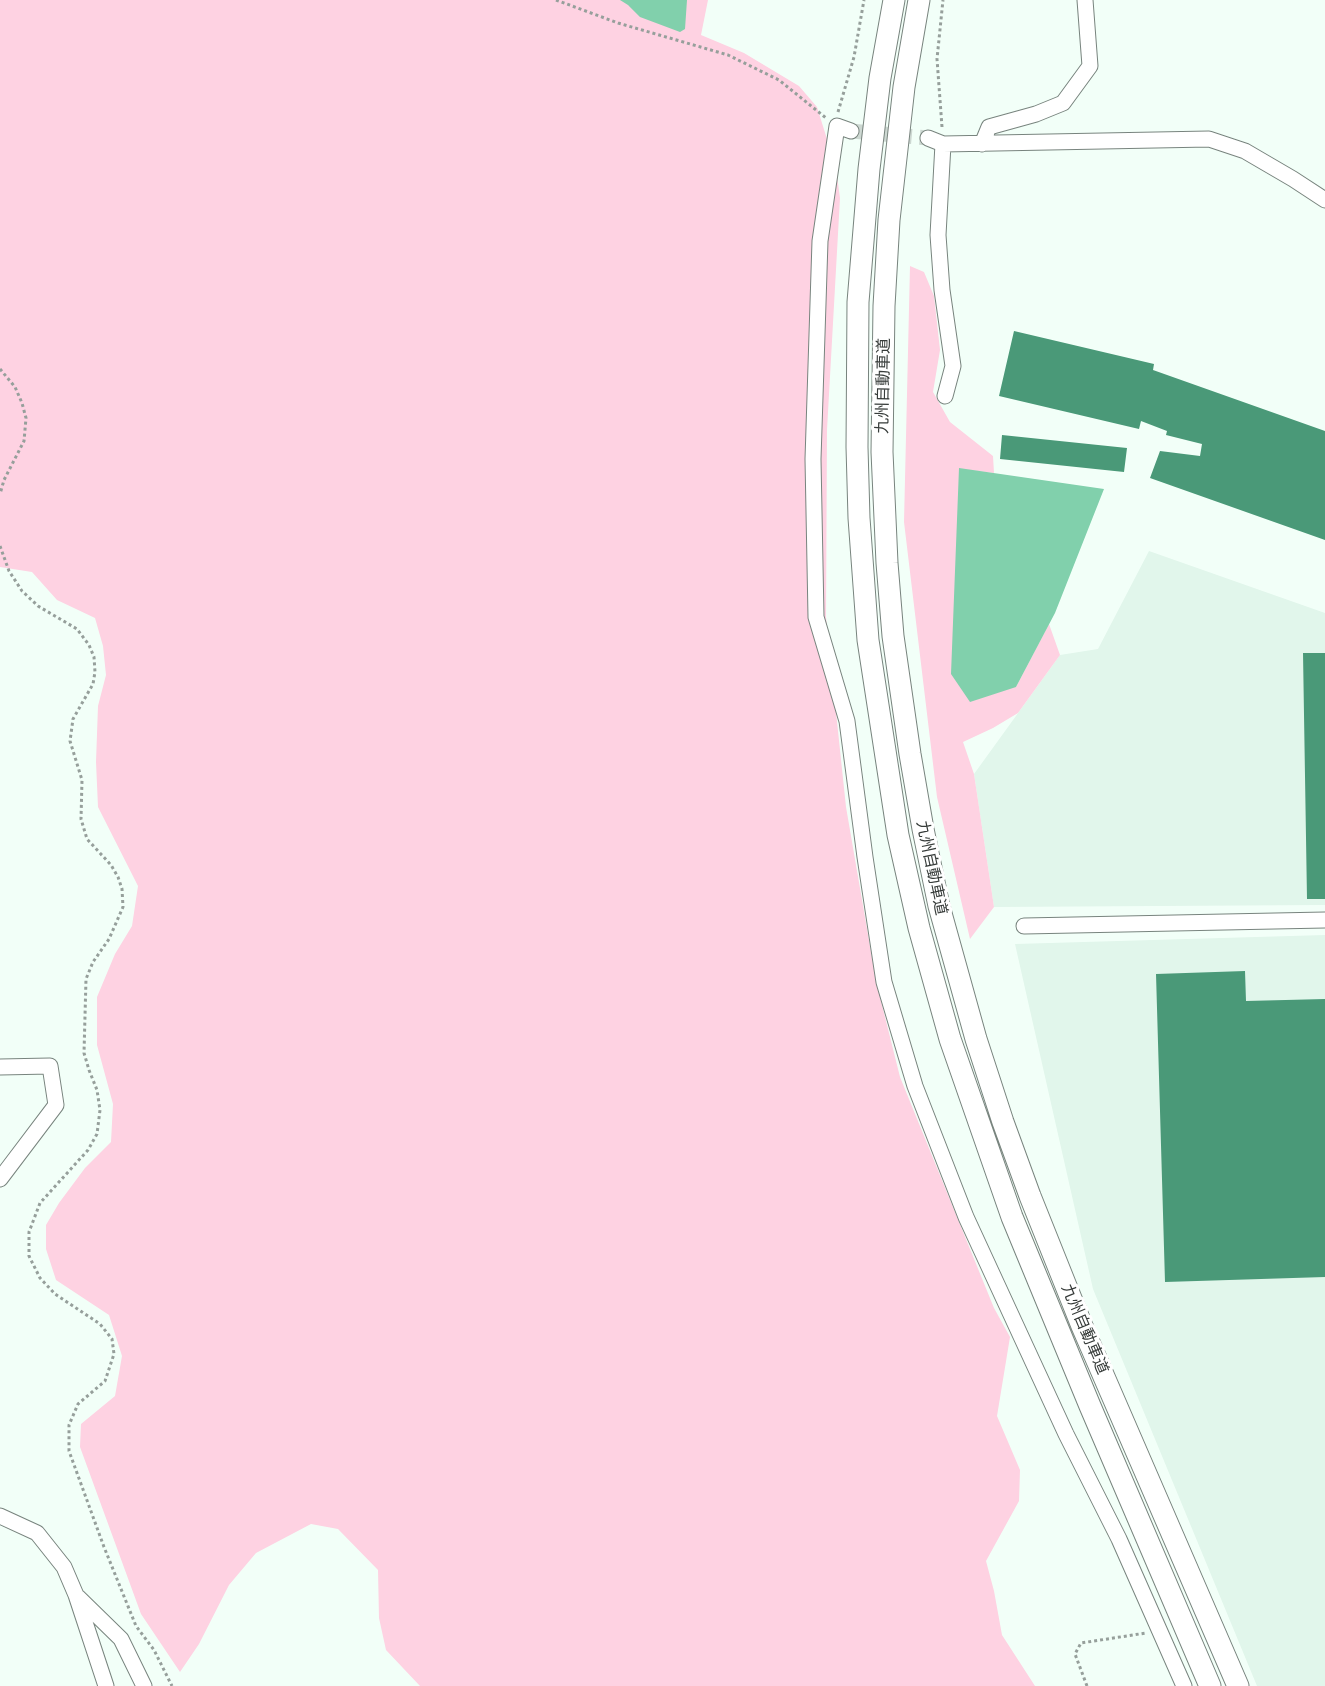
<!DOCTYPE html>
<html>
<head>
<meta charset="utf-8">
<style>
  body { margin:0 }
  canvas { display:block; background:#f2fff8 }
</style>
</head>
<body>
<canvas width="1325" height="1686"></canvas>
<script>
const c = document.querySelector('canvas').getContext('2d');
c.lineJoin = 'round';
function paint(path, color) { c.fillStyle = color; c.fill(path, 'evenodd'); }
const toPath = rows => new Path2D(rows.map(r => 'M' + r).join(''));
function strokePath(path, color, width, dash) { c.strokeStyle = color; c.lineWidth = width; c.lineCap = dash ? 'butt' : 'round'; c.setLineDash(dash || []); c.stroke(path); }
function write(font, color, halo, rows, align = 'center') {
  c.font = font + ' Lato,"Noto Sans JP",sans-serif'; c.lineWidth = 6; c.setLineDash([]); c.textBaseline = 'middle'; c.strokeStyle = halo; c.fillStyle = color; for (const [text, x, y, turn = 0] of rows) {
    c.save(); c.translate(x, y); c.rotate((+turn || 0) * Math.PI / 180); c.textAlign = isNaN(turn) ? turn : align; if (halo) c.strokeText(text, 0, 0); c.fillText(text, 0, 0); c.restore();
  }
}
const built = toPath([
  [1149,551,1325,613,1325,905,994,907,974,774,1060,655,1098,649],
  [1325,935,1325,1686,1257,1686,1093,1289,1015,944]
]);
const green = toPath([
  [0,0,708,0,701,35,744,53,799,86,817,107,836,168,840,198,827,430,826,617,846,807,876,981,900,1077,994,1308,1010,1337,997,1416,1020,1470,1019,1501,986,1561,994,1591,1002,1635,1035,1686,420,1686,386,1650,379,1618,378,1570,338,1529,311,1524,256,1553,229,1585,199,1644,180,1672,141,1614,80,1447,81,1424,115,1396,122,1356,109,1315,56,1280,46,1249,46,1225,59,1203,85,1168,111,1142,113,1104,97,1045,97,997,115,954,132,926,138,886,98,807,96,762,98,706,106,675,103,646,95,618,57,600,32,572,0,567],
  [910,266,924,272,934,296,940,350,933,392,950,422,993,456,994,473,959,469,1016,687,1049,624,1060,655,1018,713,993,728,963,742,974,774,994,907,970,939,937,797,904,522]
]);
const water = toPath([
  [620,0,687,0,685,29,680,32,640,17,628,5],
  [959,468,1104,489,1055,613,1016,687,970,702,951,674]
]);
const building = toPath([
  [1014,331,1154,364,1153,370,1325,431,1325,540,1150,478,1160,451,1200,456,1202,444,1166,435,1167,431,1141,421,1139,429,999,396],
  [1002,435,1127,448,1124,472,1000,459],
  [1303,653,1325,653,1325,899,1307,899],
  [1245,971,1246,1001,1325,999,1325,1277,1165,1282,1156,974]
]);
const minorTunnel = toPath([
  [851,131,928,138]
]);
const path = toPath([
  [556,0,618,23,728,55,779,80,826,118],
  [838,112,854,57,864,0],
  [942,127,937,59,943,0],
  [0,369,15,387,22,403,26,418,24,441,4,480,0,494],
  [0,546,9,571,22,591,38,606,77,629,89,645,94,657,95,672,93,684,73,719,70,741,82,780,81,819,87,839,111,865,118,877,122,889,123,907,109,939,93,962,86,979,84,1053,89,1070,97,1090,100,1110,97,1134,88,1150,40,1203,29,1232,29,1256,40,1278,55,1294,100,1324,112,1339,114,1354,105,1381,78,1404,69,1425,69,1451,104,1547,136,1626,154,1650,172,1686],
  [1087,1686,1075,1654,1081,1643,1146,1633]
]);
const minor = toPath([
  [851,131,837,126,820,241,813,459,816,617,847,721,865,857,884,982,915,1086,966,1217,1066,1434,1119,1539,1184,1686],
  [928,138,943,144,1209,139,1245,151,1293,179,1325,200],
  [943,144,938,235,942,290,953,366,945,396],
  [982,144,989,127,1036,114,1063,103,1090,66,1085,0],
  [1024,926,1325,920],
  [0,1067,50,1066,56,1105,0,1179],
  [0,1516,37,1533,64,1567,76,1595,106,1686],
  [78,1597,121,1639,144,1686]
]);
const highway = toPath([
  [894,0,880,78,869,169,858,302,857,447,859,518,868,640,898,835,919,928,950,1039,1012,1217,1090,1406,1210,1686],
  [919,0,904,87,889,220,884,306,882,452,887,563,893,636,910,754,923,829,939,906,976,1039,1003,1122,1030,1196,1082,1326,1238,1686]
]);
const streetNames = [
  ["九州自動車道",883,386,-89],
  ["九州自動車道",932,868,78],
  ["九州自動車道",1085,1329,67]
];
paint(built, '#e1f6eb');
paint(green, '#fed2e2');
paint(water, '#81d0ac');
paint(building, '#4a9978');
strokePath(minorTunnel, '#cdd8d2', 15, [15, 8]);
strokePath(minor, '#78847e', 17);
strokePath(highway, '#78847e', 23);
strokePath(path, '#969f9b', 3, [3, 3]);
strokePath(minor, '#fff', 15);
strokePath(highway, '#fff', 21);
write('16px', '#373c3a', '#fff', streetNames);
</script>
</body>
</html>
